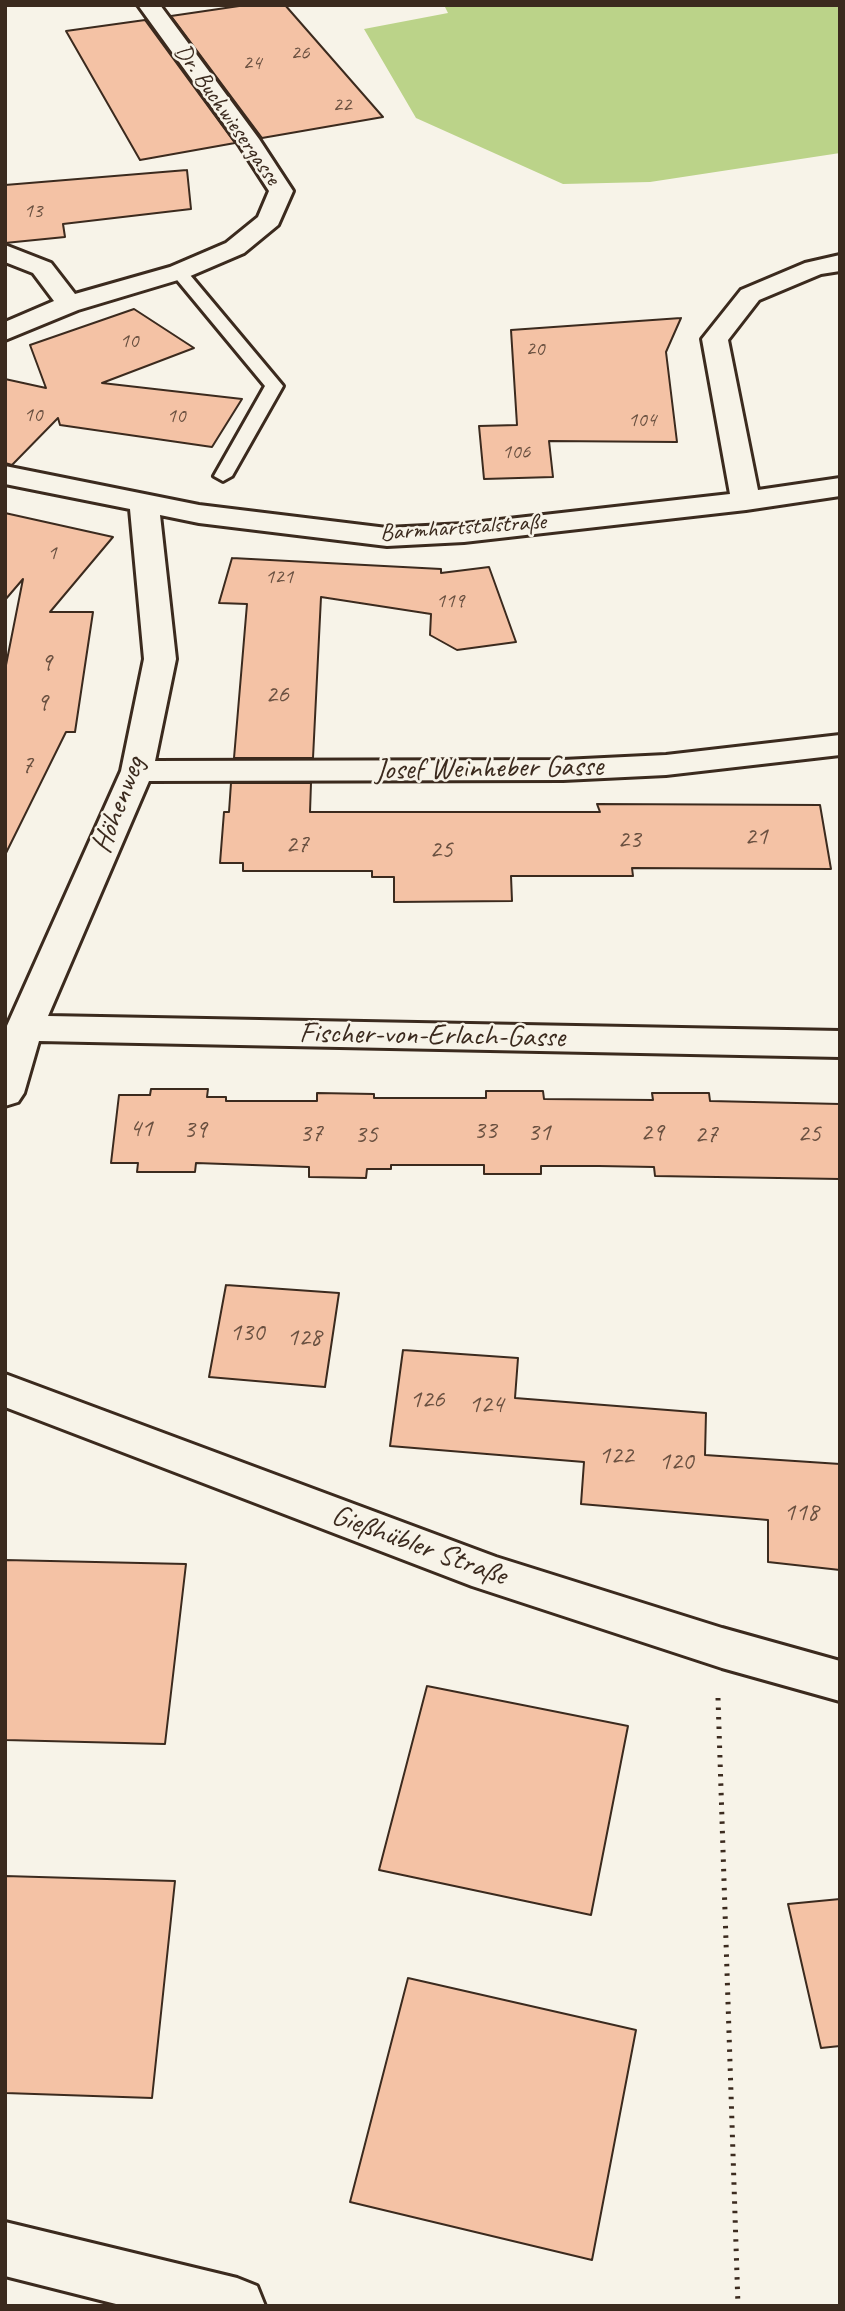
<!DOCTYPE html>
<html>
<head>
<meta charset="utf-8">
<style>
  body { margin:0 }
  #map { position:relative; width:845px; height:2311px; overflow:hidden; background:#f7f3e8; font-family:Caveat,sans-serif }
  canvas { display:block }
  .frame { position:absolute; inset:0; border:7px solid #3b2a1e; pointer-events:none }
</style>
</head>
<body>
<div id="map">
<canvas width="845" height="2311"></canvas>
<div class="frame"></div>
</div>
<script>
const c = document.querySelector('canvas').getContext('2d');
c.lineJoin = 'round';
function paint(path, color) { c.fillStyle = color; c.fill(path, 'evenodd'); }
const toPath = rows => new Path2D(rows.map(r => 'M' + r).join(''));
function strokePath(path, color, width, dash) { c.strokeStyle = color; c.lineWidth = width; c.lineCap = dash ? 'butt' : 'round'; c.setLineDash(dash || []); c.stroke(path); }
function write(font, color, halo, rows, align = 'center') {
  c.font = font + ' Caveat,sans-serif'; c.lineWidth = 5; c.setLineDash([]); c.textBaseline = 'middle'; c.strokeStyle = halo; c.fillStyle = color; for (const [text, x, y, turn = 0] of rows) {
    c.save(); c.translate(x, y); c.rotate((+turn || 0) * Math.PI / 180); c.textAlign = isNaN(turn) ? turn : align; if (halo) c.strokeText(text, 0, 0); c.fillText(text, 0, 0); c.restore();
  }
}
const green = toPath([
  [444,5,840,5,840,153,650,182,563,184,416,118,364,29,448,13]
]);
const building = toPath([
  [246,5,285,5,383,117,262,138,171,16,246,5],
  [145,20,235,143,140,160,66,31,145,20],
  [187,170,191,209,63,224,65,237,5,243,5,185,187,170],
  [134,309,194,348,102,383,242,399,212,447,60,425,58,418,12,465,5,463,5,379,46,388,30,345,134,309],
  [681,318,666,352,677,442,549,441,553,477,484,479,479,426,517,425,511,330,681,318],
  [5,513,113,537,50,612,93,612,75,732,66,732,5,855,5,670,23,579,5,600,5,513],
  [232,558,441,569,441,573,489,567,516,642,457,650,430,635,431,614,321,597,313,758,234,758,247,604,219,603,232,558],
  [231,783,311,783,310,812,600,812,597,804,820,805,831,869,632,868,633,876,511,876,512,901,394,902,394,877,372,877,372,871,243,871,243,863,220,863,224,812,229,812,231,783],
  [151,1089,208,1089,207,1097,226,1097,226,1101,317,1101,317,1093,374,1094,374,1098,486,1098,486,1091,543,1091,544,1099,653,1100,652,1093,709,1093,710,1101,840,1104,840,1179,655,1176,654,1167,599,1166,541,1166,541,1174,484,1174,484,1165,391,1165,391,1169,367,1169,366,1178,309,1177,309,1167,196,1163,195,1172,137,1172,138,1163,111,1163,119,1095,150,1095,151,1089],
  [226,1285,339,1293,325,1387,209,1377,226,1285],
  [403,1350,518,1358,515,1398,706,1413,705,1455,840,1464,840,1570,768,1562,768,1520,581,1504,584,1462,390,1446,403,1350],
  [5,1560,186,1564,165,1744,5,1740,5,1560],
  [427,1686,628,1726,591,1915,379,1870,427,1686],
  [5,1876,175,1881,152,2098,5,2093,5,1876],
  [840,1899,840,2046,821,2048,788,1904,840,1899],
  [408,1978,636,2030,592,2260,350,2202,408,1978]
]);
const path = toPath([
  [718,1698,738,2306]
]);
const service = toPath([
  [179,267,185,269,283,386,232,476,223,481,214,476,265,386,173,275,171,272,179,267]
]);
const minor = toPath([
  [138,5,160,5,259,139,293,191,278,225,244,253,188,277,78,310,5,340,5,322,54,301,33,273,5,262,5,245,51,263,75,294,170,267,226,243,258,217,269,191,240,146,138,5],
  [840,255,840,271,821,274,759,300,728,340,758,490,840,478,840,496,746,510,464,542,387,546,199,523,160,515,176,659,155,761,563,760,666,755,840,735,840,755,666,775,563,780,149,781,48,1016,840,1031,840,1057,39,1041,24,1093,18,1102,5,1106,6,1028,121,771,144,659,130,509,5,484,5,466,199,505,387,528,464,524,730,494,702,339,741,290,805,263,840,255],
  [5,2222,237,2278,257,2286,265,2306,124,2306,5,2276,5,2222]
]);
const secondary = toPath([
  [5,1374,496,1557,722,1628,840,1661,840,1701,722,1668,472,1586,5,1407,5,1374]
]);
const farNumbernames = [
  ["26",300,53],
  ["24",252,63],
  ["22",342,105],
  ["13",33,211],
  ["10",129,341],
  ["20",535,349],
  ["10",33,415],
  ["10",176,416],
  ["104",642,420],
  ["106",516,452],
  ["1",52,553],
  ["121",279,577],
  ["119",450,601]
];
const farStreetnames = [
  ["Dr. Buchwiesergasse",227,115,55],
  ["Barmhartstalstraße",463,528,-4]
];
const numberNames = [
  ["9",46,663],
  ["26",277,695],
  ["9",42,703],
  ["7",27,766],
  ["21",756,837],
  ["23",629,840],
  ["27",297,845],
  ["25",441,850],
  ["41",141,1129],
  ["39",195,1130],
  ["33",485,1131],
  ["31",539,1133],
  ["29",652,1133],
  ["37",311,1134],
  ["25",809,1134],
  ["35",366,1135],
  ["27",706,1135],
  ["130",247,1333],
  ["128",304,1338],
  ["126",427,1400],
  ["124",486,1405],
  ["122",616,1456],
  ["120",676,1462],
  ["118",801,1513]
];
const streetNames = [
  ["Josef Weinheber Gasse",489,769,-1],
  ["Höhenweg",119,805,-69],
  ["Fischer-von-Erlach-Gasse",432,1036,1],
  ["Gießhübler Straße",419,1546,20]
];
paint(green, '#bbd389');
paint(building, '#f4c2a5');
strokePath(building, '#3b2a1e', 2);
strokePath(service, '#3b2a1e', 6);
strokePath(minor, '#3b2a1e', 6);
strokePath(secondary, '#3b2a1e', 6);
strokePath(path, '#3b2a1e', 5, [2.5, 7]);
paint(service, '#f7f3e8');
paint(minor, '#f7f3e8');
paint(secondary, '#f7f3e8');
write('21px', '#695040', null, farNumbernames);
write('24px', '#3b2a1e', '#f7f3e8', farStreetnames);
write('26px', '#695040', null, numberNames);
write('30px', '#3b2a1e', '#f7f3e8', streetNames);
</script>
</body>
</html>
